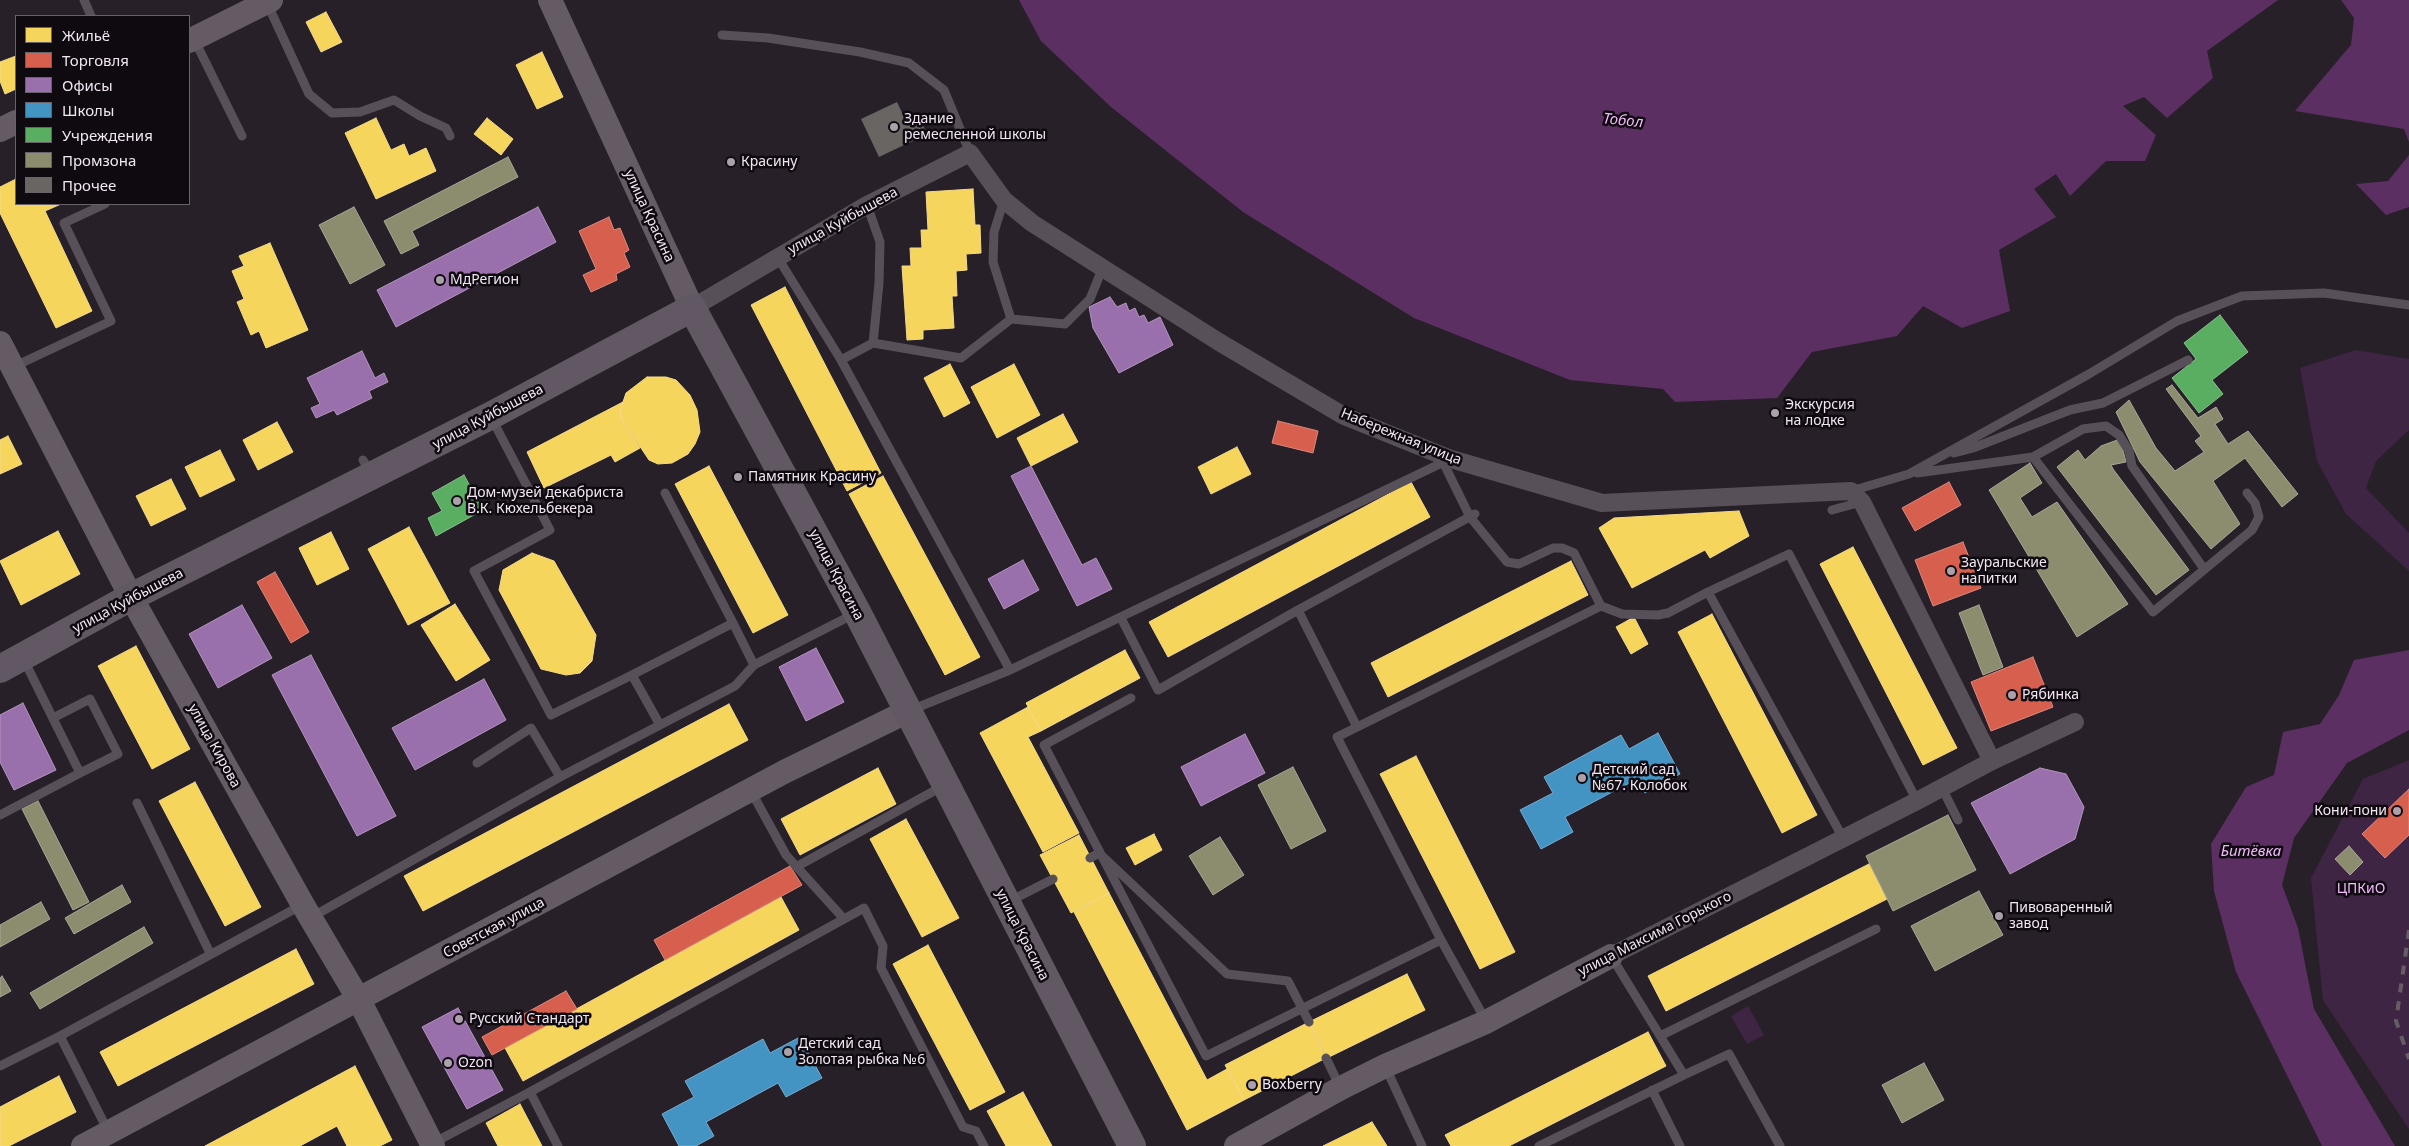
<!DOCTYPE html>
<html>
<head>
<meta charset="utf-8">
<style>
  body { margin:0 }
  #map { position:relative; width:2409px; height:1146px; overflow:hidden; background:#272028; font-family:"Noto Sans",sans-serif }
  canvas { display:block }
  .legend { position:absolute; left:15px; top:15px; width:175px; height:190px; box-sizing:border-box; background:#0f0910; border:1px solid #69626a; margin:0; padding:6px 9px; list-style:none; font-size:15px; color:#f1e7f2 }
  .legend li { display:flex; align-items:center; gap:10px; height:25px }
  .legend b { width:25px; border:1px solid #69626a }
</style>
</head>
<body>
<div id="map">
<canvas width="2409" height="1146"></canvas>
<ul class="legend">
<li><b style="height:14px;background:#f6d55c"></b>Жильё</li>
<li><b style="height:14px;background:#d6604d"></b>Торговля</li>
<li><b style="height:14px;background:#9970ab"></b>Офисы</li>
<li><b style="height:14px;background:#4393c3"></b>Школы</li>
<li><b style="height:14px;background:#5aae61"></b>Учреждения</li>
<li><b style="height:14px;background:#8c8c6e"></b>Промзона</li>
<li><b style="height:14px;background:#696563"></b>Прочее</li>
</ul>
</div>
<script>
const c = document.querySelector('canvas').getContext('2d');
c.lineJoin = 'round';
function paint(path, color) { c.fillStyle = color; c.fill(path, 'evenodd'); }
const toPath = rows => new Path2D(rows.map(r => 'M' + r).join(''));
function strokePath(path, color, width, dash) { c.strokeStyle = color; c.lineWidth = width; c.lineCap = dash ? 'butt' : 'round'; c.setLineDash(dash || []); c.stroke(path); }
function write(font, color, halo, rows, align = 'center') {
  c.font = font + ' "Noto Sans",sans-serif'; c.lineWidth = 5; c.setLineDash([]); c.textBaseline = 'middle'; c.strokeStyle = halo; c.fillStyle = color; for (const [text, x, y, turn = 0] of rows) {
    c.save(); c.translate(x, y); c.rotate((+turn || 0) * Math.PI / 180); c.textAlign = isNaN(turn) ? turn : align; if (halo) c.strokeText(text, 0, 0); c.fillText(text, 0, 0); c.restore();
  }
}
const green = toPath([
  [2356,350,2409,359,2409,430,2376,461,2366,488,2409,533,2409,571,2346,514,2317,461,2300,368],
  [2409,760,2409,1129,2323,1000,2311,878,2363,779],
  [1748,1006,1764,1035,1747,1044,1731,1016]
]);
const water = toPath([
  [1019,0,2278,0,2207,51,2213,78,2167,118,2144,97,2123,106,2156,135,2145,161,2106,161,2070,196,2056,174,2034,189,2056,217,1999,250,2010,311,1962,328,1923,306,1897,336,1812,352,1777,398,1675,402,1663,389,1570,380,1414,318,1243,212,1111,107,1041,41],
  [2341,0,2409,0,2409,142,2404,129,2295,111,2351,45,2354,18],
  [2409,155,2409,207,2386,215,2356,184,2388,181],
  [2409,650,2409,730,2347,763,2294,838,2282,885,2298,928,2314,1009,2395,1146,2322,1146,2236,972,2214,891,2211,844,2246,787,2274,775,2283,732,2320,724,2339,695,2354,660]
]);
const homes = toPath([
  [326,12,342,42,321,52,306,22,326,12],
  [542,52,563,97,537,109,516,65,542,52],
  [16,56,16,89,5,94,0,81,0,62,16,56],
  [376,118,391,150,404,144,409,156,426,148,436,171,376,199,345,133,376,118],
  [487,118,513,139,501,155,474,134,487,118],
  [16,179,16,204,61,204,45,211,92,311,56,328,0,213,0,187,16,179],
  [973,189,975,225,980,225,981,253,966,254,967,270,956,271,957,296,952,296,954,328,923,330,923,339,907,340,902,266,911,266,910,248,922,248,921,230,928,230,926,192,973,189],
  [270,243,308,330,266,348,259,331,251,335,237,302,244,299,232,271,244,266,239,256,270,243],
  [785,287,881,473,847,491,751,305,785,287],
  [950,364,970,403,944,417,924,378,950,364],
  [1014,364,1040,415,997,438,971,387,1014,364],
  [647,377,666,377,676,380,690,395,697,410,700,432,695,444,688,454,672,463,658,464,649,460,621,418,620,411,626,393,647,377],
  [623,402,620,411,621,418,640,448,615,462,611,455,544,488,527,452,623,402],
  [1063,414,1078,442,1031,466,1017,438,1063,414],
  [277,422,293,452,258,470,243,440,277,422],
  [8,436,22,464,0,474,0,440,8,436],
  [1237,447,1251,474,1211,494,1198,467,1237,447],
  [220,450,235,480,200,497,185,467,220,450],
  [709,466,788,615,753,633,675,484,709,466],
  [883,476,980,657,945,675,849,494,883,476],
  [171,479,186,509,151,526,136,496,171,479],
  [1411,482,1430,517,1168,657,1149,622,1411,482],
  [1739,511,1749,536,1710,558,1705,550,1632,588,1599,528,1614,518,1739,511],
  [409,527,450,603,408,625,368,549,409,527],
  [58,531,80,574,21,605,0,561,58,531],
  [331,532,349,569,317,585,299,548,331,532],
  [1853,547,1957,748,1923,765,1820,564,1853,547],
  [532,553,554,561,596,635,592,661,580,673,566,675,541,669,499,590,503,570,532,553],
  [1571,561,1588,595,1388,697,1371,663,1571,561],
  [455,604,490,660,456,681,421,625,455,604],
  [1712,614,1817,815,1782,833,1678,632,1712,614],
  [1634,617,1648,644,1631,654,1616,627,1634,617],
  [136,646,190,749,152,769,98,666,136,646],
  [1125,650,1140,678,1041,731,1026,703,1125,650],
  [729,704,748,740,423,911,404,876,729,704],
  [1028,707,1041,731,1028,737,1079,833,1043,852,980,733,1028,707],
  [1416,756,1515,952,1480,969,1380,774,1416,756],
  [878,768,896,804,800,855,781,819,878,768],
  [195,782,261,907,225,926,159,801,195,782],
  [906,819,959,918,922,937,870,839,906,819],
  [1154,834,1162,850,1135,865,1126,848,1154,834],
  [1079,835,1109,893,1071,913,1040,855,1079,835],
  [1869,864,1887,899,1666,1011,1648,976,1869,864],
  [1109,893,1207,1080,1227,1069,1244,1100,1187,1130,1074,912,1109,893],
  [781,897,799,930,523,1081,505,1048,781,897],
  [928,945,1005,1092,970,1110,893,964,928,945],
  [296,949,314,984,118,1086,100,1052,296,949],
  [1407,974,1425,1010,1327,1058,1309,1022,1407,974],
  [1309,1022,1326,1058,1244,1100,1225,1065,1309,1022],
  [1648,1032,1666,1066,1509,1146,1451,1146,1445,1135,1648,1032],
  [355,1066,392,1140,380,1146,347,1146,337,1126,300,1146,205,1146,355,1066],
  [59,1076,76,1112,9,1146,0,1146,0,1107,59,1076],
  [1023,1092,1052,1146,1006,1146,987,1111,1023,1092],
  [520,1104,542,1146,498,1146,486,1123,520,1104],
  [1372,1122,1387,1146,1323,1146,1372,1122]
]);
const shops = toPath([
  [609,217,614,230,620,228,629,250,624,253,630,267,616,274,617,280,591,292,583,275,596,269,579,231,609,217],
  [1278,421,1318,431,1313,453,1272,443,1278,421],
  [1949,482,1961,505,1915,531,1902,508,1949,482],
  [1963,542,1981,588,1933,606,1915,560,1963,542],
  [275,572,309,632,291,643,257,582,275,572],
  [2033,657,2053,707,1991,731,1971,682,2033,657],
  [2409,789,2409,835,2385,858,2362,834,2409,789],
  [790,866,802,885,665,960,654,940,790,866],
  [566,991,577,1009,492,1055,482,1037,566,991]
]);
const offices = toPath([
  [538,207,556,242,396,327,377,290,538,207],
  [1110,297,1117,307,1126,303,1129,311,1135,308,1139,317,1144,315,1148,323,1160,317,1173,345,1119,373,1093,328,1089,307,1110,297],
  [362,351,375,378,384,373,388,382,369,391,372,398,337,415,334,410,316,418,311,408,320,404,307,378,362,351],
  [1031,466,1082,565,1096,558,1112,589,1077,606,1011,476,1031,466],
  [1023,560,1039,590,1004,609,988,579,1023,560],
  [242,605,272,658,218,688,189,634,242,605],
  [816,648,844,702,806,721,779,667,816,648],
  [311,655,396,816,357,836,272,675,311,655],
  [484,679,506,720,415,770,392,728,484,679],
  [23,703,56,770,14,790,0,762,0,715,23,703],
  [1245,734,1265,773,1201,806,1181,767,1245,734],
  [2040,768,2066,774,2084,807,2075,839,2010,874,1971,803,2040,768],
  [458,1008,503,1090,467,1109,422,1027,458,1008]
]);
const schools = toPath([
  [1658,733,1680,774,1645,793,1637,779,1565,817,1573,832,1541,849,1520,810,1553,793,1544,777,1621,735,1629,749,1658,733],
  [800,1037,822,1078,786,1097,778,1083,706,1122,714,1136,696,1146,679,1146,662,1114,694,1097,685,1081,763,1039,770,1053,800,1037]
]);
const public = toPath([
  [2220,315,2248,352,2212,380,2223,394,2199,413,2172,378,2196,359,2184,343,2220,315],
  [464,475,483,510,436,536,428,518,442,511,432,493,464,475]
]);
const industry = toPath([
  [508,157,518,177,412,231,419,245,401,254,384,221,508,157],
  [354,207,385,265,350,284,319,225,354,207],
  [2172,385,2198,418,2216,407,2223,419,2215,424,2228,444,2248,431,2298,494,2282,507,2245,458,2213,481,2240,524,2211,549,2140,462,2116,412,2129,400,2156,448,2175,471,2204,452,2195,441,2201,436,2166,389,2172,385],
  [2120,439,2126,462,2111,465,2113,469,2189,570,2156,595,2057,467,2078,450,2085,460,2101,446,2120,439],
  [2030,463,2042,483,2020,498,2032,517,2057,502,2128,604,2077,637,1989,490,2030,463],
  [1979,605,2003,667,1983,675,1959,613,1979,605],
  [1293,767,1326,831,1291,849,1258,785,1293,767],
  [38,801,89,902,73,910,22,809,38,801],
  [1948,815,1976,870,1893,911,1866,856,1948,815],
  [1220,837,1244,875,1213,895,1189,856,1220,837],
  [2349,846,2363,862,2350,875,2335,859,2349,846],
  [122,885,131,902,74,934,65,918,122,885],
  [1979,891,2003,935,1935,971,1911,926,1979,891],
  [41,902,50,919,0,947,0,925,41,902],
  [144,927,153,943,40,1009,30,993,144,927],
  [2,976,11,991,0,997,0,978,2,976],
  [1924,1063,1944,1100,1902,1123,1882,1085,1924,1063]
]);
const building = toPath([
  [897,102,905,119,917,113,927,134,879,157,861,119]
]);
const lane = toPath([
  [84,0,91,16],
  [267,3,309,94,332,113,360,112,394,100,420,116,446,128,450,136],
  [722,35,768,38,860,52,909,63,944,90,970,153],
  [194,39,242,136],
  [1004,200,994,232,993,262,1011,319],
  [867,205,880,242,879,283,873,343],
  [778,258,841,360,1010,670],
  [841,360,873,343,961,358,1011,319,1065,324,1090,299,1103,267],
  [13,367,111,321,64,223,105,204],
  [492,419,550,530,474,571,551,715,632,675,660,725],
  [1954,453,1973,448,2070,410,2103,403,2188,360],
  [2033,457,2083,429,2106,426,2119,435,2129,451,2132,466,2204,569],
  [363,460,371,474],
  [1443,462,1470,517,1507,562,1519,564,1553,548,1562,548,1574,553,1601,606,1337,737,1441,940,1486,1021],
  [1917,473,2033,457,2153,612,2252,530,2259,517,2255,503,2247,493],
  [1851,491,1909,474,2089,374,2177,321,2242,296,2324,293,2409,305],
  [665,493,733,623],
  [1832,510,1861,502],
  [1601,606,1622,614,1658,615,1668,613,1708,592],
  [1298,610,1357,727],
  [1121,618,1158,690,1298,610,1475,514],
  [23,658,80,773,118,754,90,699,53,718],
  [632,675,733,623,754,665],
  [1131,698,1044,745,1206,1056,1441,940],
  [911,710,1010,670,1448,460],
  [477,763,531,728,560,777],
  [1942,788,1958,820],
  [751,791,786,855,844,919],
  [137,803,210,953],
  [0,815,80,773],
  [1843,838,1708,592,1789,554,1917,801],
  [1090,858,1099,853,1227,974,1288,981,1309,1022],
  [796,867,943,786],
  [1008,902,1053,879],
  [310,918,560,777,735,686,754,665,854,614],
  [1611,956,1684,1075,1729,1054,1780,1146],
  [60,1036,108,1131],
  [1660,1036,1876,929],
  [1326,1058,1340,1087],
  [0,1066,60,1036,302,905],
  [1385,1066,1422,1146],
  [1652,1090,1680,1146],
  [433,1143,530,1092],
  [558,1146,530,1092,864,908,883,946,881,968,963,1127,976,1131,984,1146],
  [1539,1146,1684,1075]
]);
const street = toPath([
  [692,308,867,205,970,153,1004,200,1032,223,1219,342,1344,416,1451,459,1602,503,1851,491,1862,502,1992,761],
  [1611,956,1917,801,1992,761,2075,722]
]);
const secondary = toPath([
  [550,0,692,308],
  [189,41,271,0],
  [0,130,16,122],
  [0,343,131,597,303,905,359,1000,433,1146],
  [83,1146,784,772,906,712],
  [1236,1146,1341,1088,1385,1066,1486,1022,1611,956]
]);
const primary = toPath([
  [0,669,131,597,490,416,692,308,857,612,1132,1146]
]);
const rail = toPath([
  [2409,930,2396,1021,2409,1059]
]);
const markers = [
  [894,127,5,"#aaa1ab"],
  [731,162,5,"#aaa1ab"],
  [440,280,5,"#aaa1ab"],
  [1775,413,5,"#aaa1ab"],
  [738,477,5,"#aaa1ab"],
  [457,501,5,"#aaa1ab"],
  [1951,571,5,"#aaa1ab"],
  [2012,695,5,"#aaa1ab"],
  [1582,778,5,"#aaa1ab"],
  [2397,811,5,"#aaa1ab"],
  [1999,916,5,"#aaa1ab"],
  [459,1019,5,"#aaa1ab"],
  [788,1052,5,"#aaa1ab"],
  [448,1063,5,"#aaa1ab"],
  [1252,1085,5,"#aaa1ab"]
];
const poiNames = [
  ["Здание",904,119],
  ["ремесленной школы",904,135],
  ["Красину",741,162],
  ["МдРегион",450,280],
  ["Экскурсия",1785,405],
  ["на лодке",1785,421],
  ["Памятник Красину",748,477],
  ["Дом-музей декабриста",467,493],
  ["В.К. Кюхельбекера",467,509],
  ["Зауральские",1961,563],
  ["напитки",1961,579],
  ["Рябинка",2022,695],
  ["Детский сад",1592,770],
  ["№67. Колобок",1592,786],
  ["Кони-пони",2387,811,"right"],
  ["Пивоваренный",2009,908],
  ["завод",2009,924],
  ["Русский Стандарт",469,1019],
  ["Детский сад",798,1044],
  ["Золотая рыбка №6",798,1060],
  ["Ozon",458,1063],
  ["Boxberry",1262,1085]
];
const streetNames = [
  ["улица Красина",649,216,65],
  ["улица Куйбышева",843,221,-29],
  ["улица Куйбышева",488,417,-28],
  ["Набережная улица",1401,437,22],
  ["улица Красина",836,575,62],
  ["улица Куйбышева",128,601,-28],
  ["улица Кирова",214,746,61],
  ["Советская улица",494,928,-28],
  ["улица Максима Горького",1655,934,-27],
  ["улица Красина",1022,935,63]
];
const parkNames = [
  ["ЦПКиО",2361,889]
];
const waterNames = [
  ["Тобол",1623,121,6],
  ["Битёвка",2251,852]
];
paint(green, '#3f2544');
paint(water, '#5c2f62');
paint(homes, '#f6d55c');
strokePath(homes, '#f4da89', 1);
paint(shops, '#d6604d');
strokePath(shops, '#de887e', 1);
paint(offices, '#9970ab');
strokePath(offices, '#b394c0', 1);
paint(schools, '#4393c3');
strokePath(schools, '#77acd1', 1);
paint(public, '#5aae61');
strokePath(public, '#87bf8c', 1);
paint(industry, '#8c8c6e');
strokePath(industry, '#aaa796', 1);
paint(building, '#696563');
strokePath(lane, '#585059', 9);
strokePath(street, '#585059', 18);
strokePath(secondary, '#645b65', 24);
strokePath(primary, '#625864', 28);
strokePath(rail, '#645e64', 4, [9, 9]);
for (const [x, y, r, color] of markers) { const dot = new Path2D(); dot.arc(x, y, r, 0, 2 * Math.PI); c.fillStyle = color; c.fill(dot); strokePath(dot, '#0f0910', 2); }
write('14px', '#f1e7f2', '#0f0910', poiNames, 'left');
write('14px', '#f1e7f2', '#0f0910', streetNames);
write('14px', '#f3bafc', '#0f0910', parkNames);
write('italic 15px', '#f3b9fb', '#0f0910', waterNames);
</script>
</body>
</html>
